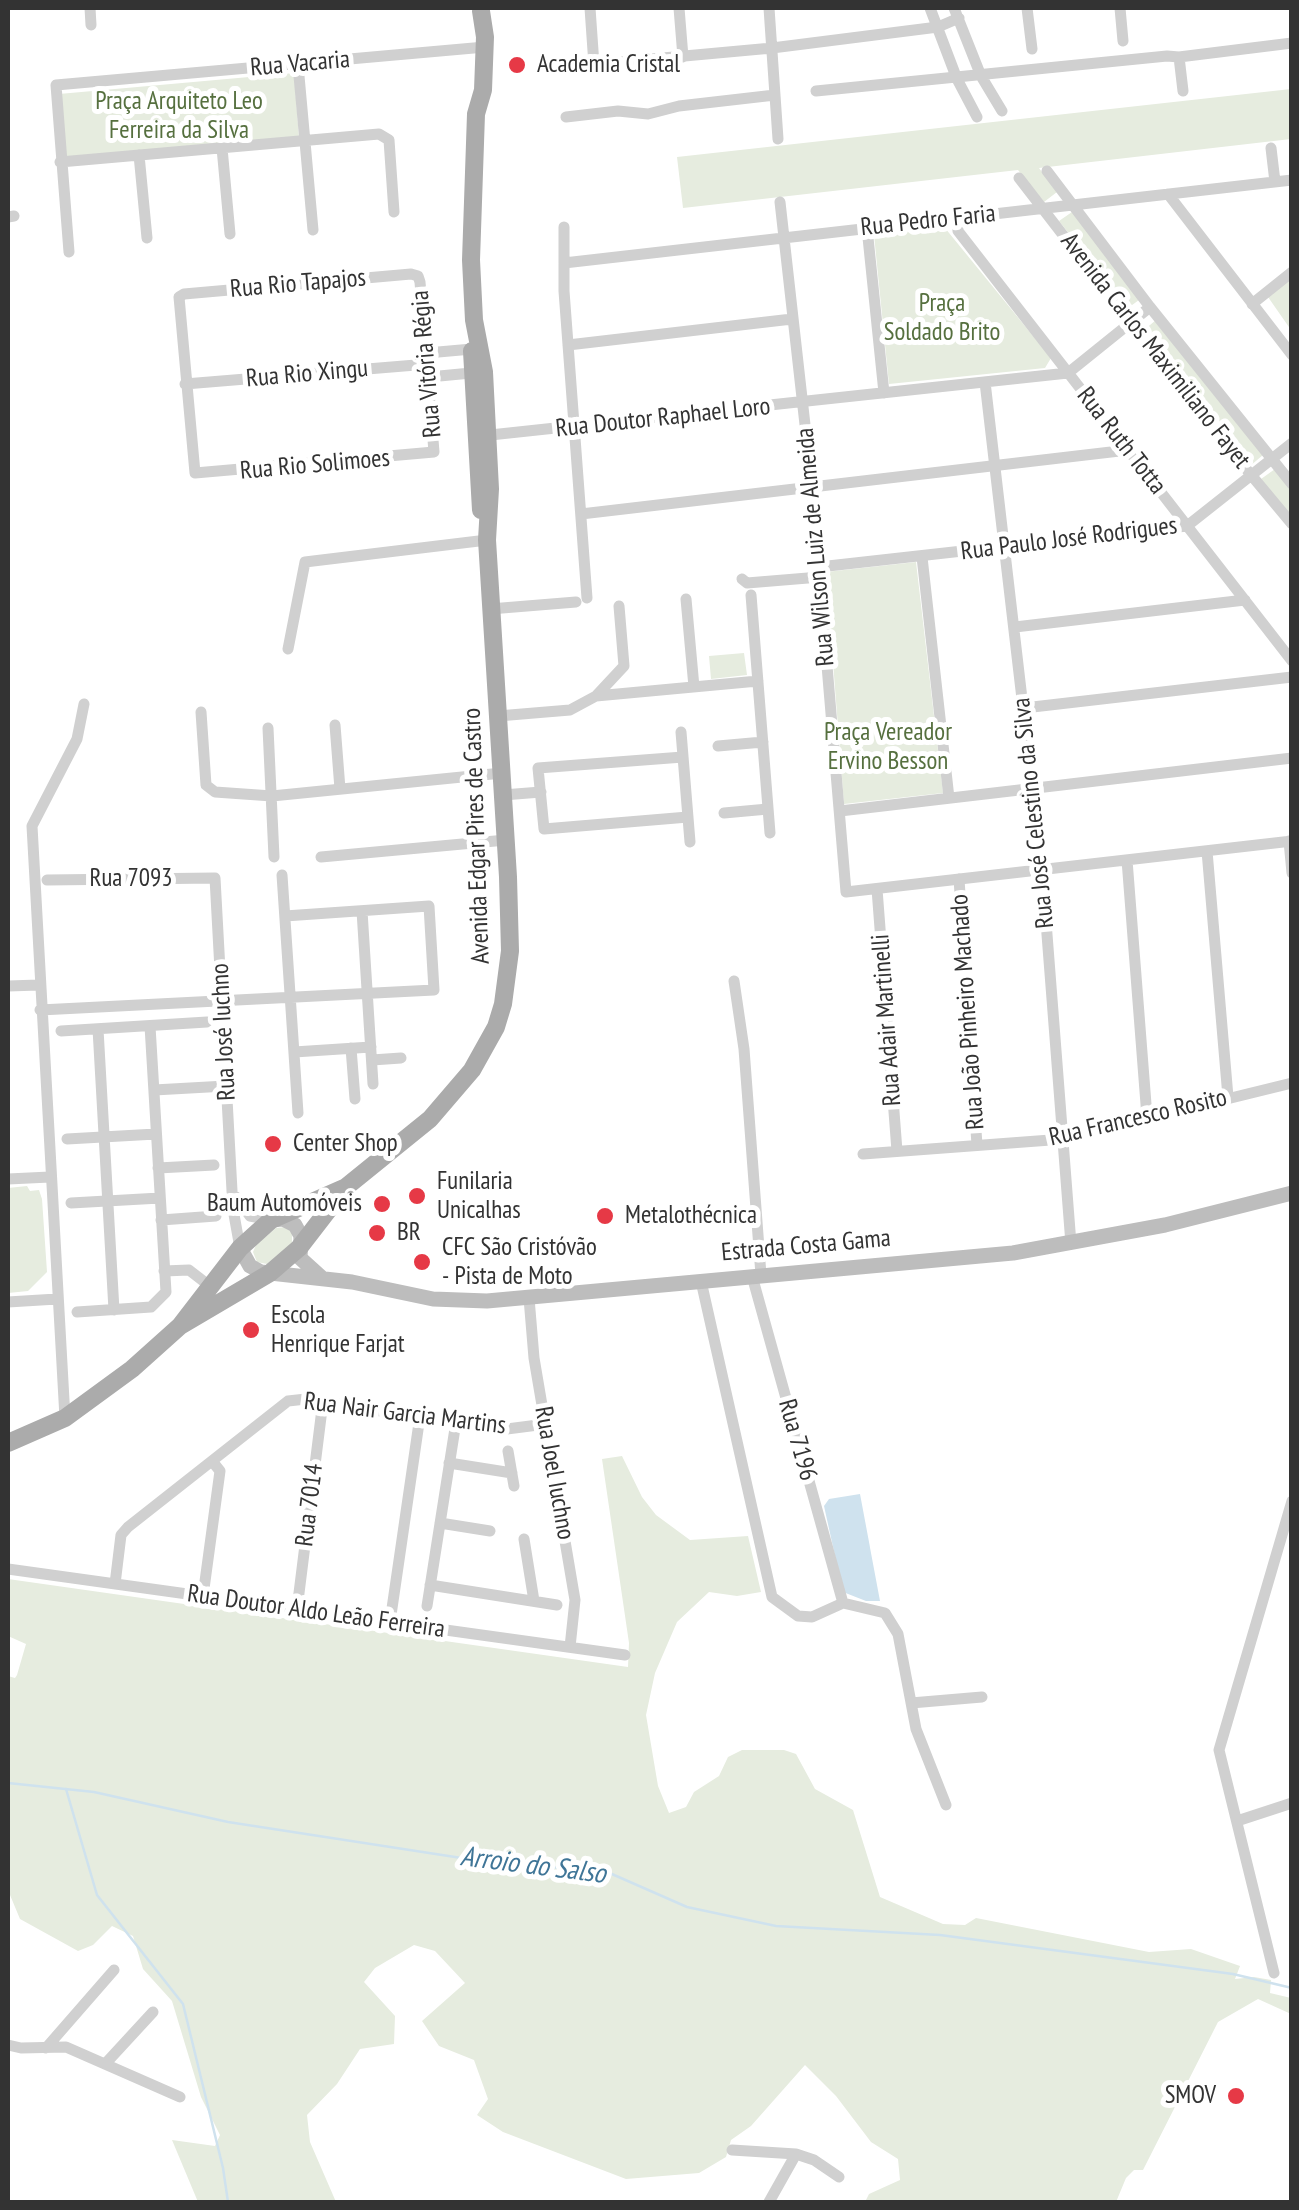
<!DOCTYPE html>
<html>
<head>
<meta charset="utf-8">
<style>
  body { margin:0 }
  #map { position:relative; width:1299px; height:2210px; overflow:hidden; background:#fff; font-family:"PT Sans Narrow",sans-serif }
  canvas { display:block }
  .frame { position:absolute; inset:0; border:10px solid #333; pointer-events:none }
</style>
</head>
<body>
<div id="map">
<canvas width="1299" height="2210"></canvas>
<div class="frame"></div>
</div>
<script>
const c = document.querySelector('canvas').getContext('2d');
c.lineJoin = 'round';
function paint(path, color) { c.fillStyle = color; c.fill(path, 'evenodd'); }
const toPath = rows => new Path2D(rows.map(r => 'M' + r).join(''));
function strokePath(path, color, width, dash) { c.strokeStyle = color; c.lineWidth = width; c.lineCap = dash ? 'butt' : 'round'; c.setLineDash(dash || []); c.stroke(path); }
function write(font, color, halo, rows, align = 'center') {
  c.font = font + ' "PT Sans Narrow",sans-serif'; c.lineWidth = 10; c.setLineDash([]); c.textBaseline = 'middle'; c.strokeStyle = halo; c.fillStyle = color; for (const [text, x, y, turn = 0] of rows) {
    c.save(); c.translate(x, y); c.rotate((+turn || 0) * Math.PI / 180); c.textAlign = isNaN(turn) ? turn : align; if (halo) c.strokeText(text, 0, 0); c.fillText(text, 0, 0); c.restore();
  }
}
const green = toPath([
  [294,73,299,138,65,158,59,94],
  [1291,89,1291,139,1039,168,1057,192,1044,202,1018,170,683,208,677,157],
  [1072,212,1139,300,1128,308,1059,221],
  [945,228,1051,358,1045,368,889,384,874,235],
  [1291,279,1291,330,1268,297],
  [1156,320,1263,455,1250,466,1144,330],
  [1275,469,1291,490,1291,517,1261,479],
  [916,562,943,793,844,804,826,572],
  [744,653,747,675,711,679,709,656],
  [27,1186,30,1191,39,1190,42,1199,47,1272,28,1291,8,1293,8,1188],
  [286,1227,292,1232,292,1243,267,1264,257,1262,253,1252,256,1245,276,1228],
  [622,1456,642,1497,656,1515,690,1540,748,1536,761,1592,737,1596,709,1592,677,1622,655,1673,646,1715,658,1786,669,1813,686,1807,694,1792,719,1776,728,1757,742,1750,784,1750,796,1754,815,1789,853,1810,880,1897,943,1924,965,1925,976,1918,1149,1952,1191,1949,1240,1966,1235,1979,1254,1977,1271,1980,1270,1993,1291,1998,1291,2014,1258,1999,1218,2022,1143,2170,1134,2170,1126,2178,1116,2202,865,2202,869,2194,900,2180,898,2159,871,2142,836,2096,805,2065,751,2126,731,2140,726,2157,699,2173,626,2179,503,2132,477,2115,488,2099,474,2060,439,2046,422,2021,465,1983,435,1951,414,1945,375,1968,364,1982,395,2016,394,2044,360,2049,337,2084,307,2115,310,2142,336,2202,198,2202,172,2140,215,2146,220,2135,201,2097,172,2001,143,1969,133,1936,112,1926,93,1945,78,1951,20,1919,10,1895,8,1676,15,1678,17,1675,26,1644,8,1636,8,1579,628,1667,629,1643,602,1459]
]);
const water = toPath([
  [860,1494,880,1601,866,1601,843,1592,824,1506,829,1499]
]);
const stream = toPath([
  [8,1783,94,1792,228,1822,494,1863,605,1871,687,1907,776,1926,940,1935,1233,1974,1292,1988],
  [66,1789,97,1895,183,2004,223,2168,228,2202]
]);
const street = toPath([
  [90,8,91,25],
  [590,8,594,65],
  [679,8,683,57],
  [769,8,778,139],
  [930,8,957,79,977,117],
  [954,8,981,76,1002,111],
  [1027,8,1032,49],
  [1120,8,1123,41],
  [1179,57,1183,91],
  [298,65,313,230],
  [564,67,772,48,938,27,959,18],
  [816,91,1167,56,1179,57,1292,43],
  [566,117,618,111,648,114,679,106,775,95],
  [222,148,230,234],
  [1271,148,1275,182],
  [139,155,147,238],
  [60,162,379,134,389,140,394,212],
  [1047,171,1150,307,1292,484],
  [1019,178,1212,428,1292,524],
  [1168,194,1292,355],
  [780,202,812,487,846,892,1292,841],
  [8,217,14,216],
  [957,218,958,231,1292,661],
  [564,227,564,291,587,598],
  [867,228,884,393],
  [69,252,56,85,485,47],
  [564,263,1292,180],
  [411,274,418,276,420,282,434,452,195,473,179,297,184,294,411,274],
  [1252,304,1292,272],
  [568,345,792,319],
  [427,353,472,349],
  [429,377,471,373],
  [985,382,1042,870,1071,1244],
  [185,384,428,364],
  [481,436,1068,373,1150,307],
  [581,514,1128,450],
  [922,557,949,798],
  [819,567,1187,526,1292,443],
  [742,579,747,583,820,577],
  [751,595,770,833],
  [686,599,694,687],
  [490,609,576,602],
  [1015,627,1245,600],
  [288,649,305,562,487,540],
  [596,696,758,681],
  [1024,708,1292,677],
  [201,712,206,785,215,792,272,796,502,773],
  [498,716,570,710,596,696,624,666,619,606],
  [335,725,340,789],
  [268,728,274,857],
  [681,732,690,842],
  [718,746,763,742],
  [683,757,538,768,544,829,688,817],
  [503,795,541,792],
  [840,811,1292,758],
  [724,813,768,809],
  [1289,841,1292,873],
  [1207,851,1228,1097],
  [321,857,506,840],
  [1127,860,1147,1117],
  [282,875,298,1113],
  [959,879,977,1145],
  [47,880,215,878,233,1209,240,1248],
  [877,889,897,1151],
  [362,911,373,1084],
  [734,981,744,1049,761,1275],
  [8,986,39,985],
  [40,1010,434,990,429,906,285,916],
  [98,1029,114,1310],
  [61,1031,207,1022],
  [351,1048,355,1099],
  [294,1052,371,1047],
  [372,1060,401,1058],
  [154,1090,226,1086],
  [67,1139,156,1134],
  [863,1154,1064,1139,1292,1083],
  [158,1168,214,1165],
  [8,1179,50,1177],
  [236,1197,250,1216,271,1220],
  [71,1203,160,1198],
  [161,1220,216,1216],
  [164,1271,189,1270,211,1287],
  [752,1276,843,1603],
  [701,1281,772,1597,798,1616,812,1617,843,1603,885,1613,898,1634,916,1729,946,1805],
  [529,1298,534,1358,575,1600,570,1647],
  [8,1302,57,1299],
  [77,1312,151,1307,166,1292,150,1026],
  [65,1418,32,826,77,739,84,704],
  [508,1451,514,1486],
  [449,1463,512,1473],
  [440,1523,490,1531],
  [524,1539,534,1601],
  [8,1569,625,1655],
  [115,1584,121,1535,128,1527,288,1401,306,1399,499,1430,546,1424],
  [430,1585,557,1605],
  [203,1596,220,1471,212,1461],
  [427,1606,456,1422],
  [297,1609,323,1401],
  [390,1622,420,1416],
  [911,1703,982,1697],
  [1237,1821,1292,1803],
  [1274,1973,1219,1750,1292,1501],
  [8,2045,21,2048,66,2047,180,2097],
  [46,2048,114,1970],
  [106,2063,153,2012],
  [732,2150,796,2154,814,2160,839,2177],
  [769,2202,796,2154]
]);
const secondary = toPath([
  [271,1220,283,1219,295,1225,301,1236,300,1258,321,1277],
  [240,1248,250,1266,261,1272,352,1282,433,1299,487,1301,1013,1253,1165,1225,1292,1193]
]);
const primary = toPath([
  [472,351,481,510],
  [180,1326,270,1273,299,1248,346,1187,430,1119,472,1070,496,1027,503,1004,510,951,508,877,487,540,490,489,484,372,474,320,471,260,476,114,483,90,485,37,481,11],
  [8,1443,65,1418,132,1369,180,1326,240,1248,271,1220,344,1188]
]);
const markers = [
  [517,65,10,"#e63946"],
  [273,1144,10,"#e63946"],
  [417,1196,10,"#e63946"],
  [382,1204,10,"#e63946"],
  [605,1216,10,"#e63946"],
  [377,1233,10,"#e63946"],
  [422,1262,10,"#e63946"],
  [251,1330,10,"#e63946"],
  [1236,2096,10,"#e63946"]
];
const streetNames = [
  ["Rua Vacaria",300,64,-5],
  ["Rua Pedro Faria",928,221,-6],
  ["Rua Rio Tapajos",298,284,-5],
  ["Avenida Carlos Maximiliano Fayet",1155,351,52],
  ["Rua Vitória Régia",427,364,-95],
  ["Rua Rio Xingu",307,374,-5],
  ["Rua Doutor Raphael Loro",663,418,-6],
  ["Rua Ruth Totta",1121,441,52],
  ["Rua Rio Solimoes",315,465,-5],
  ["Rua Paulo José Rodrigues",1069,539,-7],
  ["Rua Wilson Luiz de Almeida",816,547,-95],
  ["Rua José Celestino da Silva",1034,813,-96],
  ["Avenida Edgar Pires de Castro",477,836,-92],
  ["Rua 7093",131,879],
  ["Rua João Pinheiro Machado",968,1012,-94],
  ["Rua Adair Martinelli",887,1020,-94],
  ["Rua José Iuchno",224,1032,-93],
  ["Rua Francesco Rosito",1138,1118,-13],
  ["Estrada Costa Gama",806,1246,-5],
  ["Rua Nair Garcia Martins",405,1414,7],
  ["Rua 7196",797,1440,74],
  ["Rua Joel Iuchno",554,1473,80],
  ["Rua 7014",310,1505,-83],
  ["Rua Doutor Aldo Leão Ferreira",316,1612,8]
];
const poiNames = [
  ["Academia Cristal",537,65],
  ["Center Shop",293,1144],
  ["Funilaria",437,1182],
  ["Unicalhas",437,1211],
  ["Baum Automóveis",362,1204,"right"],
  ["Metalothécnica",625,1216],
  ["BR",397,1233],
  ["CFC São Cristóvão",442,1248],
  ["- Pista de Moto",442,1277],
  ["Escola",271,1316],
  ["Henrique Farjat",271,1345],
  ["SMOV",1216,2096,"right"]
];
const parkNames = [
  ["Praça Arquiteto Leo",179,102],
  ["Ferreira da Silva",179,131],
  ["Praça",942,304],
  ["Soldado Brito",942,333],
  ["Praça Vereador",888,733],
  ["Ervino Besson",888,762]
];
const waterNames = [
  ["Arroio do Salso",533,1866,7]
];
paint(green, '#e6ecdf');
paint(water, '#cfe2ee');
strokePath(stream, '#cfe2ee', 2.5);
strokePath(street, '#d0d0d0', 11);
strokePath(secondary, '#bdbdbd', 15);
strokePath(primary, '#ababab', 18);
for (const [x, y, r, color] of markers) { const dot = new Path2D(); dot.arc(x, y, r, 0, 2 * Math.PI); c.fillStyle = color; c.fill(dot); strokePath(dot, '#fff', 4); }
write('25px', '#333', '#fff', streetNames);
write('25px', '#333', '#fff', poiNames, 'left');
write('25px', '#56703f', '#fff', parkNames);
write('italic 28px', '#3f7597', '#fff', waterNames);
</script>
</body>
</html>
